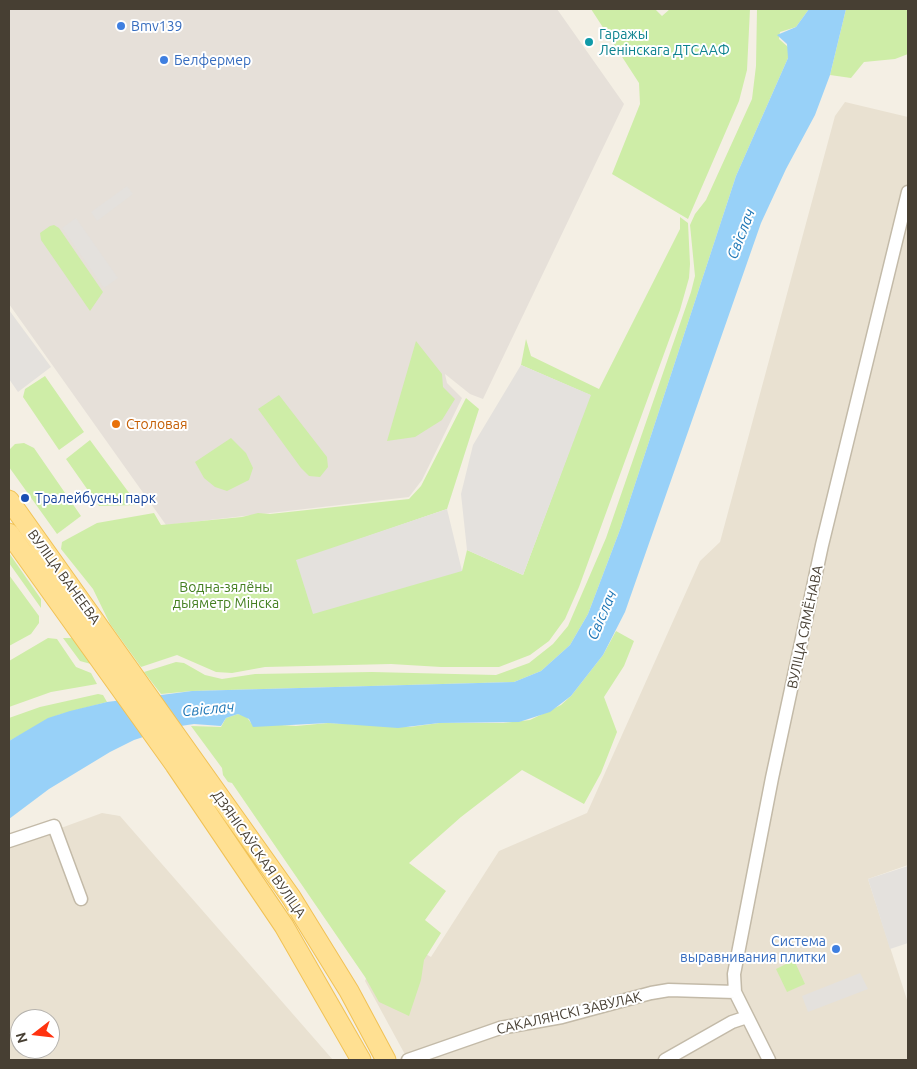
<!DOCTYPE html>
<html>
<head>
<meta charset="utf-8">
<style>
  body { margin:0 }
  #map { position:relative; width:917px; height:1069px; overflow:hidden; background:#f4efe4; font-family:Ubuntu,sans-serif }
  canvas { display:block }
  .frame { position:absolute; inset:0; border:10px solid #473f33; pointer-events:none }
  .north { position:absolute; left:10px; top:1009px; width:50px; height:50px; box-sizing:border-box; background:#fff; border:1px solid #b5b2ad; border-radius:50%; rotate:254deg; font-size:14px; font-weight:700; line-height:20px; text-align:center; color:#473f33 }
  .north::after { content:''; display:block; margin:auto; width:18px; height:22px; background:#ff3310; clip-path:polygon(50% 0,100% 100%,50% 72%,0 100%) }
</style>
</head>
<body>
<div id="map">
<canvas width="917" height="1069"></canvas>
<div class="frame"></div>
<div class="north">N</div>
</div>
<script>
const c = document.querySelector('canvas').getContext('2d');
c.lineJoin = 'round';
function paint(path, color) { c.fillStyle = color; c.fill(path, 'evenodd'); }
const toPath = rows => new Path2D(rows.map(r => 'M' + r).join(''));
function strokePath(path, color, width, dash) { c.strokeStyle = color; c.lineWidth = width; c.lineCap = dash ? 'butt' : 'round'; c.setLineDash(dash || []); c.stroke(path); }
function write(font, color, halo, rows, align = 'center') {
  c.font = font + ' Ubuntu,sans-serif'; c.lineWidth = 4; c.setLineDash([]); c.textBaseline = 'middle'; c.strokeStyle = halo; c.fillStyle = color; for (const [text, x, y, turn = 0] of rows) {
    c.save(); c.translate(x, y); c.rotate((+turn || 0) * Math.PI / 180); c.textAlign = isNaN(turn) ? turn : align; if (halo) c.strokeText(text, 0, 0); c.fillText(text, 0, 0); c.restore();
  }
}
const residential = toPath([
  [845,102,908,117,908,865,868,879,908,1003,908,1060,408,1060,365,981,386,931,431,957,499,851,587,813,700,561,720,542,835,116],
  [102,813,120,816,333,1060,9,1060,9,847],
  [20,1019,50,1019,50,1049,20,1049]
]);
const industrial = toPath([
  [9,9,557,9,624,104,483,399,470,394,445,374,447,383,462,398,422,480,409,497,166,525,9,304]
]);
const green = toPath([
  [591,9,655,9,662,16,670,9,750,9,747,70,739,101,688,219,612,174,640,104,639,83],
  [757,9,809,9,796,27,780,32,779,39,788,47,788,58,736,176,621,527,588,614,570,645,541,671,514,682,192,691,161,694,144,672,176,662,184,663,205,675,222,679,255,674,372,672,496,675,529,663,553,644,568,626,606,538,691,292,695,276,690,225,695,214,706,200,752,99,756,66],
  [846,9,908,9,908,54,895,59,864,62,851,78,830,75],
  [680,217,688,223,690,264,689,278,680,310,579,587,565,619,549,641,530,655,499,667,441,667,391,664,265,667,232,673,216,672,177,655,141,667,110,624,93,589,61,549,62,542,97,523,154,513,161,525,242,517,258,513,270,514,409,499,421,486,466,398,479,409,447,509,296,561,462,571,467,550,523,575,590,395,521,365,526,339,531,356,599,389,680,229],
  [54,225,59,228,103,292,90,311,41,240,40,233,50,226],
  [416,341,442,374,443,387,455,399,442,420,415,437,387,441],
  [45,376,84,432,59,450,23,397,25,389],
  [279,395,327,457,328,467,320,477,309,476,301,468,258,409],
  [231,438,246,453,253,468,249,480,227,491,215,487,204,478,195,462],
  [90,440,138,505,99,506,66,459],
  [24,443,34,448,81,516,57,534,9,467,10,449,15,444],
  [9,553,41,599,41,608,9,563],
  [9,575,39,616,39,623,31,634,9,646],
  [616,631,634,641,624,666,604,697,617,732,601,773,584,804,522,770,461,817,409,863,446,891,425,920,441,933,424,960,421,980,409,1016,379,1002,365,977,232,783,228,782,223,775,222,768,191,726,221,727,226,718,238,714,246,716,251,723,296,726,328,723,410,727,439,723,503,723,530,720,561,705,571,696,603,655],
  [48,638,57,639,76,667,91,673,97,684,51,692,9,707,9,661],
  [63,638,72,638,91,664,80,661],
  [98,694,103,695,107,702,58,715,9,741,9,718,40,707],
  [794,960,805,984,787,992,776,969]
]);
const parking = toPath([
  [127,186,133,194,97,221,91,212],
  [76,218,118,278,104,288,62,228],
  [9,310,51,367,18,392,9,379],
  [521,365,591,395,523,575,467,550,461,494,473,445],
  [447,509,462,571,313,614,296,560],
  [908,866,908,943,890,949,868,879],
  [860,973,868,989,808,1012,802,996]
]);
const water = toPath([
  [809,9,846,9,830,75,815,115,786,169,761,223,625,612,603,655,571,696,550,712,519,722,439,723,398,728,328,723,253,727,249,719,238,714,226,718,221,726,194,724,174,727,134,740,110,752,49,789,9,819,9,741,48,718,70,711,107,702,192,691,514,682,541,671,570,645,588,614,621,527,736,176,788,58,787,44,777,35,796,27]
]);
const minor = toPath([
  [9,841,54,826,81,899],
  [408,1060,500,1028,562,1017,651,993,669,990,735,992],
  [665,1060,732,1022,747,1017],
  [769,1060,735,992,734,974,772,778,822,545,908,192]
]);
const primary = toPath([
  [9,500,291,897,349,991,386,1060],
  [9,533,175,765,284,926,361,1060]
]);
const markers = [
  [121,26,5,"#3f7fe0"],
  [589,42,5,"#0f9aa8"],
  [164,60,5,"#3f7fe0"],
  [116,424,5,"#e8710a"],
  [25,498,5,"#1a4fb4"],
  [836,949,5,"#3f7fe0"]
];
const shopNames = [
  ["Bmv139",131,26],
  ["Белфермер",174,60],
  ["Система",826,941,"right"],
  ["выравнивания плитки",826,957,"right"]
];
const cultureNames = [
  ["Гаражы",599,34],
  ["Ленінскага ДТСААФ",599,50]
];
const foodNames = [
  ["Столовая",126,424]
];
const transitNames = [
  ["Тралейбусны парк",35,498]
];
const streetNames = [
  ["ВУЛІЦА ВАНЕЕВА",64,577,54],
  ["ВУЛІЦА СЯМЁНАВА",805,627,-78],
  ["ДЗЯНІСАЎСКАЯ ВУЛІЦА",259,854,55],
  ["САКАЛЯНСКІ ЗАВУЛАК",569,1013,-13]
];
const parkNames = [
  ["Водна-зялёны",226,587],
  ["дыяметр Мінска",226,603]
];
const waterNames = [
  ["Свіслач",741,234,-69],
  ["Свіслач",602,615,-67],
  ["Свіслач",208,709,-5]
];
paint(residential, '#e9e1d1');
paint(industrial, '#e6e0d9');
paint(green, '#ceeda7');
paint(parking, '#e4e1dd');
paint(water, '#98d1f8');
strokePath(minor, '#c3baa8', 15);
strokePath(primary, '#f1c255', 21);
strokePath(minor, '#fff', 12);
strokePath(primary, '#ffe092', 19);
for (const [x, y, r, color] of markers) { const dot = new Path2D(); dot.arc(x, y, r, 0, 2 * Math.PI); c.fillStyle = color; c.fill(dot); strokePath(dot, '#fff', 2); }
write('14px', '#366cbe', '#fff', shopNames, 'left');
write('14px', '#0d838f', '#fff', cultureNames, 'left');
write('14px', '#c56008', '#fff', foodNames, 'left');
write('14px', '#164399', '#fff', transitNames, 'left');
write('14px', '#473f33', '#fff', streetNames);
write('14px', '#447f20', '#fff', parkNames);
write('italic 15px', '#1f77b6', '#fff', waterNames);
</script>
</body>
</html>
